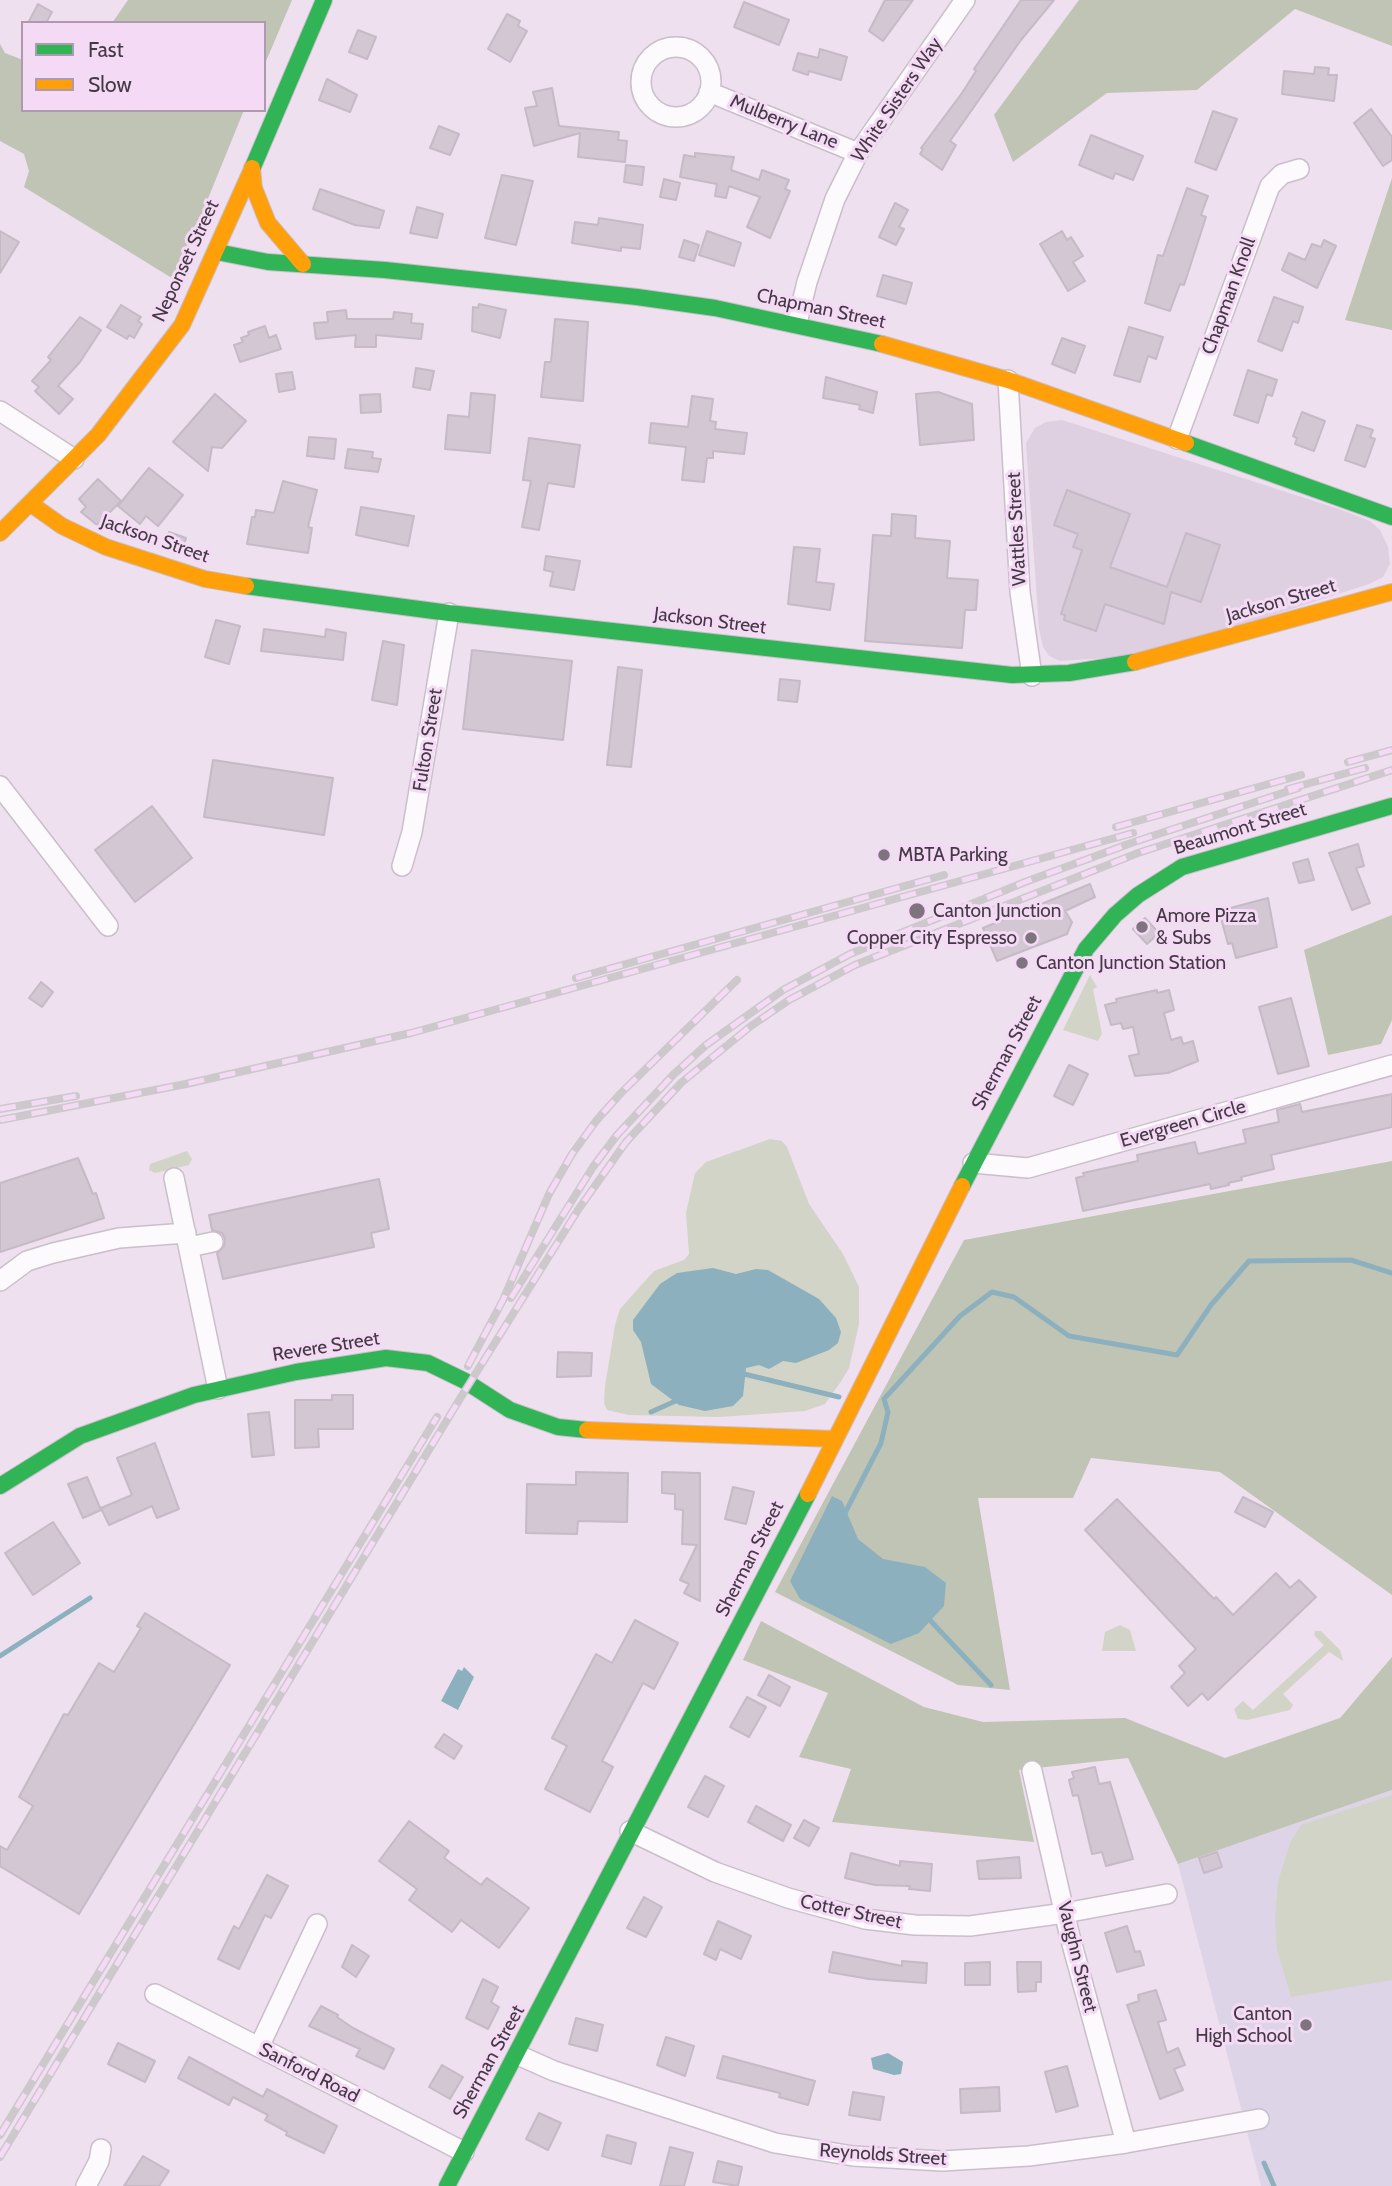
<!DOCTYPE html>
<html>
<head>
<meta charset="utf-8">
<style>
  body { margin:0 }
  #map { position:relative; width:1392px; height:2186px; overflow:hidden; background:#eee0ef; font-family:Cabin,sans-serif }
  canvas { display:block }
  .legend { position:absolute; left:21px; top:21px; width:245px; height:91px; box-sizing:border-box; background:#f4daf5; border:2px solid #ad9aae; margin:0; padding:9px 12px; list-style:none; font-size:21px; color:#433944 }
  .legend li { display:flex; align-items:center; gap:14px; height:35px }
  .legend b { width:35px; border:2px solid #ad9aae }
</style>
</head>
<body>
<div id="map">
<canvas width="1392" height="2186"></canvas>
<ul class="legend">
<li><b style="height:9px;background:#30b455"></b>Fast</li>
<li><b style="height:9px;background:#ff9f0a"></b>Slow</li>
</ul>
</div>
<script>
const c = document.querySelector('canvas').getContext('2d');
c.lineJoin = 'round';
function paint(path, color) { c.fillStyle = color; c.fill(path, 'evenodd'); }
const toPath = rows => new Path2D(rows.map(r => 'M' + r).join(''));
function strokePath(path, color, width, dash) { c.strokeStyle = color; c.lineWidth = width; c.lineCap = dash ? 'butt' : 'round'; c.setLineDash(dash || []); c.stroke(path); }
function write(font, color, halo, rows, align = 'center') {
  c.font = font + ' Cabin,sans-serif'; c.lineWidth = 6; c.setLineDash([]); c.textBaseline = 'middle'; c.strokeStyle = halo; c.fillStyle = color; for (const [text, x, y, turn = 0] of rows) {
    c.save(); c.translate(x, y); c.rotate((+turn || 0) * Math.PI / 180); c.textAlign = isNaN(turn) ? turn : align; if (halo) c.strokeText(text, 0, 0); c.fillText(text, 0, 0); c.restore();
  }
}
const commercial = toPath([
  [1062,420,1339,509,1370,521,1380,530,1388,547,1390,564,1383,577,1369,584,1267,617,1122,657,1060,661,1049,656,1043,647,1039,629,1026,443,1035,428,1046,422]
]);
const education = toPath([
  [1392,1790,1392,2186,1261,2186,1178,1864]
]);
const green = toPath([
  [1090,975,1097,987,1093,989,1102,1034,1098,1041,1063,1030],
  [770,1139,782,1141,787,1147,809,1204,843,1254,859,1287,859,1324,849,1368,842,1380,825,1404,805,1411,719,1417,629,1415,607,1410,604,1403,605,1386,615,1325,620,1309,654,1271,684,1260,689,1254,686,1213,695,1173,706,1162],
  [187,1151,192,1159,189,1165,155,1173,149,1170,150,1164],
  [1120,1625,1130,1630,1136,1651,1102,1651,1105,1632],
  [1315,1631,1321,1631,1340,1650,1343,1661,1329,1652,1283,1694,1293,1705,1290,1710,1247,1720,1238,1719,1234,1709,1243,1701,1253,1710,1324,1645,1314,1635],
  [1392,1795,1392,1980,1291,1997,1277,1949,1275,1919,1278,1882,1290,1843,1301,1825]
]);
const forest = toPath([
  [128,0,292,0,264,66,264,23,112,23],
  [1079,0,1392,0,1392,46,1295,9,1197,90,1107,93,1013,162,994,115],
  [0,44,5,53,23,60,23,110,244,110,175,280,24,187,29,171,24,154,0,141],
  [1392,178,1392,330,1345,320],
  [1392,915,1392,1020,1381,1044,1328,1055,1304,950],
  [1392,1161,1392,1595,1220,1472,1091,1458,1073,1498,978,1498,1010,1690,958,1685,775,1592,964,1240],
  [761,1621,924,1707,983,1722,1125,1718,1225,1758,1340,1718,1392,1657,1392,1790,1178,1864,1128,1758,1019,1770,1034,1842,832,1822,851,1769,799,1757,828,1693,743,1660]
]);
const water = toPath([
  [713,1268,736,1274,756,1269,768,1270,819,1299,836,1318,841,1332,838,1343,829,1350,796,1363,783,1361,769,1369,759,1365,746,1368,743,1396,733,1406,705,1411,679,1405,651,1384,641,1342,633,1330,633,1320,660,1284,677,1273],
  [832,1496,842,1501,858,1539,883,1559,925,1567,946,1583,944,1606,919,1633,891,1644,800,1599,790,1581],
  [464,1667,474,1677,458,1710,441,1701,458,1669,462,1671],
  [888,2053,903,2062,901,2074,894,2075,873,2069,871,2058]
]);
const stream = toPath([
  [740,1373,839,1397],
  [651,1412,680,1399],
  [844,1515,881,1443,888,1412,884,1399,960,1316,992,1292,1014,1297,1069,1336,1177,1355,1211,1305,1249,1261,1351,1260,1392,1273],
  [926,1616,991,1685],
  [0,1656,90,1598],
  [1264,2163,1274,2186]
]);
const building = toPath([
  [885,0,913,0,883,41,869,31,885,0],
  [1021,0,1054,0,1021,40,950,141,956,145,942,170,920,154,923,149,921,148,962,93,976,71,974,69,1021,0],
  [744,2,789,20,779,45,734,27,744,2],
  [38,4,52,12,46,23,28,23,38,4],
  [507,14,520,21,518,26,527,31,510,62,488,49,507,14],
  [358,30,376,37,367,59,349,52,358,30],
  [820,49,847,57,841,80,809,71,808,75,793,70,798,53,818,58,820,49],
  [1315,67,1329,68,1328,75,1337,75,1334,101,1282,94,1284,71,1314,74,1315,67],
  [327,79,357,95,350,112,319,100,327,79],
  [552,88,559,126,619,132,618,140,627,141,625,162,578,157,580,133,534,146,525,108,537,106,533,92,552,88],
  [1371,109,1392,137,1392,160,1383,166,1354,123,1371,109],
  [1213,111,1237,119,1216,170,1195,162,1213,111],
  [439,126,459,134,450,155,430,148,439,126],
  [1091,135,1143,156,1133,180,1115,173,1113,179,1079,165,1091,135],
  [695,153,734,157,731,170,759,180,762,170,789,180,785,189,790,191,770,238,747,227,760,197,729,186,726,198,715,196,717,184,680,177,684,155,695,157,695,153],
  [626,165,644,167,642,185,624,182,626,165],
  [502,175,533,181,516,245,485,238,502,175],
  [664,179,680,183,676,200,660,197,664,179],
  [1187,188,1208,196,1201,215,1206,217,1184,285,1180,284,1170,311,1145,303,1158,255,1163,256,1187,188],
  [320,189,384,211,379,228,355,225,313,209,320,189],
  [895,203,908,210,899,227,904,229,896,245,879,237,895,203],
  [417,207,443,214,437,238,410,233,417,207],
  [599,218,643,225,640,249,621,247,621,251,572,243,575,222,598,225,599,218],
  [0,231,19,242,0,273,0,231],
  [707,231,741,243,734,266,699,255,707,231],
  [1062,231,1067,240,1071,237,1083,256,1073,262,1085,281,1068,291,1040,244,1062,231],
  [684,240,699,245,694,261,679,257,684,240],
  [1324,240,1336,246,1317,288,1282,270,1289,253,1305,260,1312,244,1321,247,1324,240],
  [883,275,912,283,906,304,877,296,883,275],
  [1274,297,1303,307,1298,323,1293,321,1282,351,1258,341,1274,297],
  [479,304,506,310,500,338,472,331,473,307,478,308,479,304],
  [121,305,141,317,138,321,142,324,134,338,129,335,127,339,107,327,121,305],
  [346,310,347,319,393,319,394,312,412,314,411,323,423,324,421,339,376,335,376,347,355,347,356,335,316,339,314,323,328,322,327,312,346,310],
  [80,317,101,330,80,362,58,386,73,399,59,414,35,391,39,387,32,381,51,360,48,357,80,317],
  [555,319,588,322,583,401,541,397,545,362,551,362,555,319],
  [265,326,269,338,276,335,281,349,240,362,234,345,243,342,241,338,249,335,248,332,265,326],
  [1129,327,1163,337,1156,359,1148,356,1140,382,1114,375,1129,327],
  [1062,338,1085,346,1075,373,1052,364,1062,338],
  [416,368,434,371,430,390,413,387,416,368],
  [1248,370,1277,380,1272,396,1267,394,1258,423,1234,415,1248,370],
  [292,372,295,389,279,392,276,374,292,372],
  [826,377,877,392,873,413,859,409,860,405,823,398,826,377],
  [938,392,972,404,974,440,920,445,916,394,938,392],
  [471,393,495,395,490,453,445,449,448,415,469,417,471,393],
  [215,394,246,421,222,448,212,447,208,471,173,442,215,394],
  [380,394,381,412,361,413,360,395,380,394],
  [692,396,713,399,710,421,716,422,715,429,747,433,744,454,713,451,713,458,707,458,704,482,682,480,686,447,649,443,651,423,688,427,692,396],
  [1302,412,1325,421,1314,451,1295,444,1297,438,1293,436,1302,412],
  [1357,425,1373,430,1370,437,1375,439,1365,467,1345,460,1357,425],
  [309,437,336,439,334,459,307,456,309,437],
  [529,438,580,445,574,487,548,483,539,530,522,527,531,481,523,480,529,438],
  [348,449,373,452,372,458,381,459,378,472,345,468,348,449],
  [149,468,183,495,158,526,146,516,140,524,118,506,149,468],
  [98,479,121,501,97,525,81,512,86,507,79,499,98,479],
  [283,481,317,490,308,527,312,528,308,553,247,544,252,517,255,517,256,510,274,513,283,481],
  [1067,490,1130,514,1110,567,1167,587,1186,533,1220,545,1201,602,1171,592,1164,624,1105,604,1096,631,1064,620,1065,615,1061,614,1082,550,1073,547,1078,534,1054,525,1067,490],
  [361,507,414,516,408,546,356,535,361,507],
  [892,514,916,516,915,538,950,541,947,578,978,580,976,610,965,610,962,648,865,641,873,535,891,536,892,514],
  [169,532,186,538,182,552,165,547,169,532],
  [794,547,820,549,816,582,834,584,830,610,788,604,794,547],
  [546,556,580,561,574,590,550,586,553,572,544,570,546,556],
  [216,620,240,626,229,664,205,657,216,620],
  [264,629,325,637,326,629,346,633,343,660,261,651,264,629],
  [383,641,404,645,397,705,372,700,383,641],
  [472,650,572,661,563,740,463,729,472,650],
  [618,667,642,670,631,767,607,765,618,667],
  [780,679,800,681,797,702,778,700,780,679],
  [213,760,333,778,324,835,204,817,213,760],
  [152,806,192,858,135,902,95,850,152,806],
  [1358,844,1364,866,1356,868,1370,903,1352,910,1329,853,1358,844],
  [1308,859,1314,880,1299,883,1293,863,1308,859],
  [1090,884,1095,897,1065,911,1072,922,1067,934,997,961,983,928,1090,884],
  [1268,898,1277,947,1236,958,1232,943,1228,944,1219,911,1268,898],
  [1145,918,1159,933,1147,944,1133,929,1145,918],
  [41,982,53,992,42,1007,29,998,41,982],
  [1157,990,1157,993,1169,990,1174,1010,1164,1013,1171,1040,1181,1037,1183,1044,1193,1041,1198,1061,1168,1073,1135,1076,1129,1056,1139,1054,1133,1027,1123,1029,1121,1023,1111,1025,1105,1005,1117,1002,1116,999,1157,990],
  [1291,998,1309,1066,1278,1074,1259,1007,1291,998],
  [1069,1065,1088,1074,1073,1105,1054,1096,1069,1065],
  [1392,1094,1392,1127,1271,1155,1274,1169,1241,1177,1242,1180,1228,1183,1229,1185,1211,1189,1210,1184,1083,1211,1076,1178,1084,1176,1083,1173,1138,1161,1137,1155,1195,1142,1198,1154,1246,1143,1243,1130,1279,1122,1277,1110,1300,1104,1302,1112,1392,1094],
  [78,1158,93,1194,96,1193,104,1218,0,1252,0,1183,78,1158],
  [379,1179,389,1229,371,1233,374,1247,223,1279,217,1253,224,1246,225,1239,222,1233,212,1230,209,1215,379,1179],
  [558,1352,592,1353,591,1376,557,1377,558,1352],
  [332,1395,353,1395,353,1429,318,1429,319,1447,295,1448,295,1400,332,1400,332,1395],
  [269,1412,274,1455,252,1457,248,1414,269,1412],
  [155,1443,179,1509,157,1518,152,1506,109,1525,101,1508,132,1495,117,1458,155,1443],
  [576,1472,628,1473,627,1522,578,1521,577,1534,526,1533,527,1484,576,1485,576,1472],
  [662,1472,700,1473,700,1601,684,1593,689,1584,680,1580,697,1545,682,1544,683,1510,675,1509,675,1494,662,1493,662,1472],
  [87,1477,101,1510,83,1518,68,1484,87,1477],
  [733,1487,754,1492,746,1524,725,1519,733,1487],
  [1243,1497,1273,1512,1265,1527,1235,1512,1243,1497],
  [1117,1499,1214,1599,1216,1597,1233,1615,1276,1573,1290,1588,1299,1580,1316,1597,1208,1700,1202,1693,1188,1706,1171,1687,1185,1673,1179,1666,1196,1649,1085,1530,1117,1499],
  [53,1522,80,1563,33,1595,5,1553,53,1522],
  [145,1613,230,1665,79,1914,0,1866,0,1846,7,1850,33,1806,19,1797,64,1714,68,1715,99,1663,114,1672,141,1628,137,1626,145,1613],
  [635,1620,678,1643,654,1689,643,1683,602,1761,613,1767,590,1812,545,1789,567,1746,552,1738,596,1654,612,1663,635,1620],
  [769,1675,790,1687,780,1706,758,1695,769,1675],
  [747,1697,766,1707,749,1737,730,1727,747,1697],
  [444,1734,462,1746,454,1759,435,1747,444,1734],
  [1095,1767,1099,1784,1110,1782,1133,1859,1106,1866,1102,1852,1092,1854,1078,1795,1073,1796,1069,1780,1074,1778,1072,1772,1095,1767],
  [705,1776,724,1786,708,1817,688,1807,705,1776],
  [756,1806,791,1825,783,1841,748,1822,756,1806],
  [804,1820,819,1828,809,1846,794,1838,804,1820],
  [409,1821,449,1851,444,1858,481,1885,487,1878,529,1908,499,1948,461,1920,452,1932,409,1900,417,1889,379,1861,409,1821],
  [1217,1852,1222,1867,1204,1873,1199,1858,1217,1852],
  [851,1853,900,1866,900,1861,932,1864,930,1891,909,1889,910,1886,875,1885,845,1878,851,1853],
  [1019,1857,1021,1878,979,1879,977,1861,1019,1857],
  [267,1875,288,1886,271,1918,265,1915,239,1969,218,1959,234,1926,239,1929,267,1875],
  [644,1897,662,1907,646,1937,627,1928,644,1897],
  [718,1921,751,1936,741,1959,720,1949,716,1960,704,1954,718,1921],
  [1127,1926,1135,1952,1140,1951,1144,1965,1117,1972,1105,1933,1127,1926],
  [352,1945,369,1956,356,1977,342,1967,352,1945],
  [833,1952,902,1966,902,1961,927,1963,926,1983,869,1979,829,1972,833,1952],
  [990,1962,990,1985,965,1985,965,1963,990,1962],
  [1017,1962,1041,1962,1041,1982,1036,1982,1036,1991,1018,1992,1017,1962],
  [483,1979,498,1987,491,2002,499,2007,488,2029,466,2018,483,1979],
  [1156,1990,1166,2020,1158,2022,1167,2053,1178,2048,1185,2065,1174,2069,1183,2090,1160,2099,1127,2005,1139,2001,1138,1995,1156,1990],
  [321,2006,338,2015,337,2017,353,2028,394,2049,384,2069,356,2056,360,2049,309,2026,321,2006],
  [576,2018,603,2025,597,2051,569,2044,576,2018],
  [666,2037,694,2046,685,2076,657,2065,666,2037],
  [118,2043,155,2061,145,2082,108,2064,118,2043],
  [723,2056,815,2081,808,2105,779,2097,780,2093,717,2078,723,2056],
  [189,2057,263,2097,267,2089,337,2126,324,2153,286,2135,287,2132,265,2120,268,2115,233,2097,229,2105,178,2078,189,2057],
  [442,2065,463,2077,450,2099,429,2087,442,2065],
  [1067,2066,1078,2106,1056,2112,1045,2072,1067,2066],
  [999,2087,1000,2111,961,2113,960,2089,999,2087],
  [853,2092,884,2097,880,2120,849,2115,853,2092],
  [539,2113,561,2123,548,2150,526,2139,539,2113],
  [607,2135,636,2143,631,2164,602,2156,607,2135],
  [670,2147,693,2153,684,2186,660,2186,670,2147],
  [143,2156,169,2171,159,2186,124,2186,143,2156],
  [718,2161,742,2167,738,2186,713,2182,718,2161]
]);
const street = toPath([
  '641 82a35 35 0 1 1 70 0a35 35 0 1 1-70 0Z',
  [709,92,858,153],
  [797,323,807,282,835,199,858,153,965,0],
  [1008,380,1020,592,1032,676],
  [0,411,74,459],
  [1177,439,1270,186,1282,174,1299,169],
  [0,786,108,926],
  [402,866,412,832,449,613],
  [973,1163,1028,1168,1392,1065],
  [174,1178,218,1389],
  [189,1247,213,1242],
  [0,1281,27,1261,53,1253,119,1238,186,1233],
  [1032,1771,1069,1933,1126,2143],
  [630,1831,715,1872,788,1898,865,1919,915,1925,970,1926,1065,1913,1167,1894],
  [155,1994,464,2152],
  [259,2047,317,1924],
  [518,2055,554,2071,775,2143,853,2156,942,2161,1029,2156,1126,2143,1259,2119],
  [86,2186,99,2161,101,2149]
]);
const fast = toPath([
  [252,169,324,0],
  [217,252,268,262,385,270,637,297,715,308,882,344],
  [1186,443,1392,517],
  [246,586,449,613,1012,675,1069,673,1135,662],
  [962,1186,1086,949,1115,915,1138,895,1182,867,1392,806],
  [0,1486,80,1436,194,1395,296,1372,386,1358,428,1363,465,1381,510,1410,558,1427,587,1430],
  [447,2186,808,1494]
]);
const slow = toPath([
  [252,168,254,188,268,223,303,264],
  [882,344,1008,380,1186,443],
  [31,504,62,526,106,547,205,579,246,586],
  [0,533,98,435,182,325,252,169],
  [1135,662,1392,592],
  [587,1430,834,1439],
  [808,1494,962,1186]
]);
const rail = toPath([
  [1348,762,1392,750],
  [1288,789,1365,768],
  [1116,827,1301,775],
  [576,978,944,875],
  [0,1109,76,1096],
  [0,1120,186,1084,411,1033,1133,833],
  [511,1298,593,1167,617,1135,674,1074,706,1045,783,990,850,954,1025,882,1134,842,1298,788],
  [468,1366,503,1300,549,1194,572,1154,596,1121,621,1093,737,980],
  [0,2135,437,1417],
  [0,2157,461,1397,578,1210,626,1142,682,1082,751,1026,789,1000,855,965,1138,853,1392,770]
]);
const markers = [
  [884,855,7,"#7f7380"],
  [917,911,9,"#7f7380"],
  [1142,927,7,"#7f7380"],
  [1031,938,7,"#7f7380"],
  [1022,963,7,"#7f7380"],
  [1306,2025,7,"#7f7380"]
];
const streetNames = [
  ["White Sisters Way",897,100,-56],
  ["Mulberry Lane",784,122,22],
  ["Neponset Street",186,261,-65],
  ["Chapman Knoll",1229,296,-70],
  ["Chapman Street",821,309,12],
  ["Wattles Street",1017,529,-93],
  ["Jackson Street",155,539,19],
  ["Jackson Street",1281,601,-16],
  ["Jackson Street",710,621,7],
  ["Fulton Street",428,740,-81],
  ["Beaumont Street",1240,829,-17],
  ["Sherman Street",1007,1053,-62],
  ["Evergreen Circle",1183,1124,-16],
  ["Revere Street",326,1347,-9],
  ["Sherman Street",750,1559,-63],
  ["Cotter Street",851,1912,12],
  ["Vaughn Street",1077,1957,76],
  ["Sherman Street",489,2062,-61],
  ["Sanford Road",309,2073,27],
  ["Reynolds Street",883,2155,4]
];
const poiNames = [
  ["MBTA Parking",898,855],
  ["Canton Junction",933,911],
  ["Amore Pizza",1156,916],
  ["& Subs",1156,938],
  ["Copper City Espresso",1017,938,"right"],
  ["Canton Junction Station",1036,963],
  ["Canton",1292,2014,"right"],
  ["High School",1292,2036,"right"]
];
paint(commercial, '#decfe1');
paint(education, '#ddd5e7');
paint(green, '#d1d4c7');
paint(forest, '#c0c4b4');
paint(water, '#8cb0bd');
strokePath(stream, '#8cb0bd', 5);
paint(building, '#d2c7d3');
strokePath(building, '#c5bac6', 2);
strokePath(street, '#cabecb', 22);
strokePath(fast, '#cabecb', 18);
strokePath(slow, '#cabecb', 18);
strokePath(street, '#fcfafd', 19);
strokePath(fast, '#30b455', 16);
strokePath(slow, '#ff9f0a', 16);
strokePath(rail, '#ccc8cc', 8);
strokePath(rail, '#f4daf5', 5, [16]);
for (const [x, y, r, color] of markers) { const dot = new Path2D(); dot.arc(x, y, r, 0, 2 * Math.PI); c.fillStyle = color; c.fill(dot); strokePath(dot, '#f4daf5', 2.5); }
write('19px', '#433944', '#f4daf5', streetNames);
write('19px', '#433944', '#f4daf5', poiNames, 'left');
</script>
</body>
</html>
